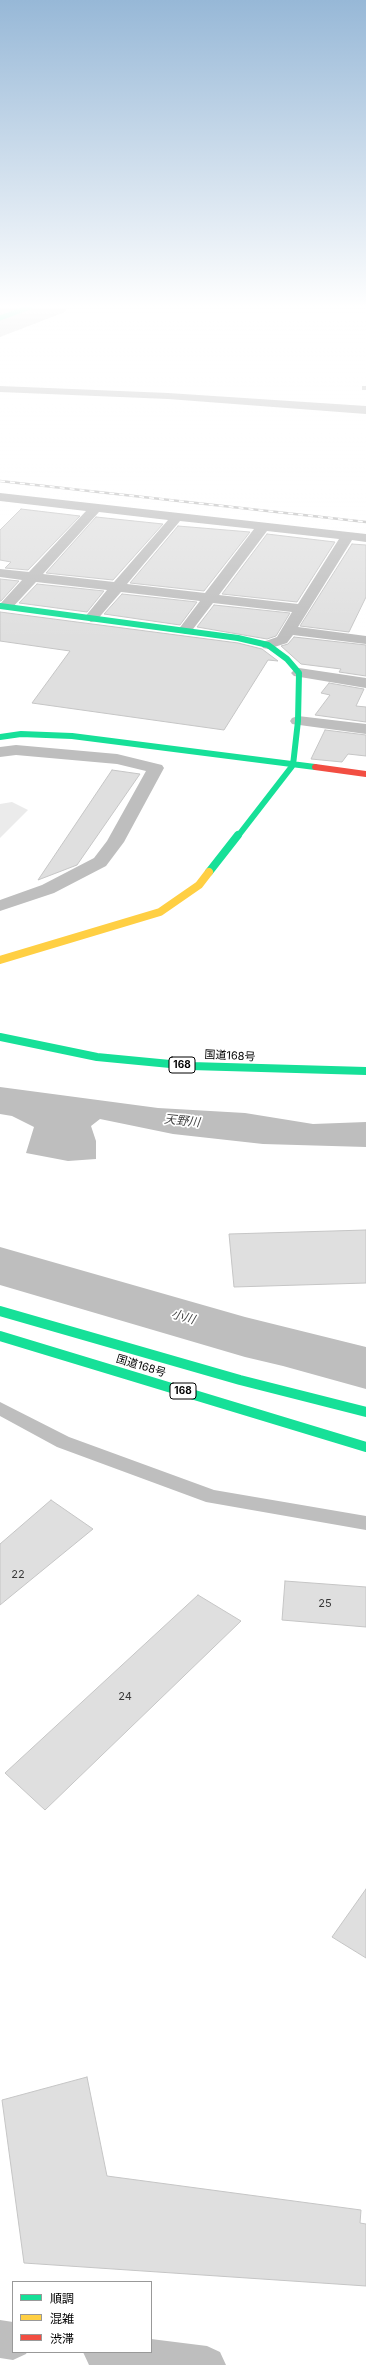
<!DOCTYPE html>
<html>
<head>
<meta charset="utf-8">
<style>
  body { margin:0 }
  #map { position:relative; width:366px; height:2365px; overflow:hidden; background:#fff; font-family:Inter,"Noto Sans JP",sans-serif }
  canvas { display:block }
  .legend { position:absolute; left:12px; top:2281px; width:140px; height:72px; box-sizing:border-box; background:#fff; border:1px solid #999; margin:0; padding:5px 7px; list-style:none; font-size:12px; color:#000 }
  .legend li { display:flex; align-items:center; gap:8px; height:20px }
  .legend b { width:20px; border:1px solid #999 }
</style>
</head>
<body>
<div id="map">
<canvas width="366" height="2365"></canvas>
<ul class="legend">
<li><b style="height:5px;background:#16e098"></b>順調</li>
<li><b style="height:5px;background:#ffcf43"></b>混雑</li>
<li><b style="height:5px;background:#f24e42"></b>渋滞</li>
</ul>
</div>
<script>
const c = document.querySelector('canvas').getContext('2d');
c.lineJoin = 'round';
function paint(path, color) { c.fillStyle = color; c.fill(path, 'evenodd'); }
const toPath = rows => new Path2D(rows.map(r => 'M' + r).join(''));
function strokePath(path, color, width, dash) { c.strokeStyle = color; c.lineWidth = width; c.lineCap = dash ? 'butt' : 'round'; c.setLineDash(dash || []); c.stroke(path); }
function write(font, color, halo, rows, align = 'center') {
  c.font = font + ' Inter,"Noto Sans JP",sans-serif'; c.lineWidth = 3.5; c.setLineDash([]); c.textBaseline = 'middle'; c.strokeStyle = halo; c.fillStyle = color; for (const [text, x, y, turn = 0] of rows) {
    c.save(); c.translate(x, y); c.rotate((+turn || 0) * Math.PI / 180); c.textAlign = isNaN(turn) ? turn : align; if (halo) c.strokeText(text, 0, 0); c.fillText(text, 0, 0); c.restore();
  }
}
const green = toPath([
  [12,802,28,810,0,838,0,804]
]);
const water = toPath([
  [0,1087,158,1108,245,1113,313,1124,366,1122,366,1147,263,1144,173,1134,100,1119,91,1126,96,1141,96,1159,68,1161,26,1153,34,1127,12,1116,0,1114]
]);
const stream = toPath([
  [0,313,16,307]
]);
const river = toPath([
  [32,307,68,307,65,312,0,337,0,320,32,307],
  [0,1247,245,1317,366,1347,366,1389,283,1366,245,1357,0,1285,0,1247]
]);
const building = toPath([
  [21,509,80,516,28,570,5,568,11,562,0,560,0,530,21,509],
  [96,517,163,524,113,580,46,573,96,517],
  [178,526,250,532,204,591,130,583,178,526],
  [267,534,335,542,297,602,222,594,267,534],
  [352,544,366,545,366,597,349,632,300,626,352,544],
  [0,579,19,581,1,601,0,601,0,579],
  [37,584,104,591,87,612,19,603,37,584],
  [122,594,197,602,180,625,104,614,122,594],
  [214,605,290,613,276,636,267,639,197,627,214,605],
  [0,612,238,643,262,649,278,661,268,660,224,730,32,703,70,651,0,641,0,612],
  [294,637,366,645,366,676,339,672,341,669,301,664,281,646,288,644,294,637],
  [329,683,364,689,356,706,366,707,366,722,315,715,330,695,321,693,329,683],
  [325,730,366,735,366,756,348,754,342,762,311,759,325,730],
  [112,770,140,774,77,865,38,880,112,770],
  [366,1230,366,1283,234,1287,229,1234,366,1230],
  [51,1500,93,1529,0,1605,0,1544,51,1500],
  [285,1581,366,1587,366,1627,282,1620,285,1581],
  [198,1595,241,1621,45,1810,5,1773,198,1595],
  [366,1889,366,1958,332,1937,366,1889],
  [87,2077,107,2176,361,2210,360,2223,366,2224,366,2286,24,2263,2,2100,87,2077]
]);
const lane = toPath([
  [362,386,366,386,366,390,362,390,362,386],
  [0,1402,69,1437,214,1490,366,1516,366,1530,206,1502,57,1447,0,1416,0,1402]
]);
const street = toPath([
  [0,307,9,307,0,312,0,307],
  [0,386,168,393,366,406,366,414,168,399,0,392,0,386],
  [0,493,366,534,366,542,352,540,298,627,366,636,366,644,293,635,287,643,268,649,263,648,261,645,263,642,277,637,292,612,213,603,190,633,185,634,178,630,200,601,121,592,96,621,91,622,84,618,107,590,36,582,11,609,1,609,1,603,22,580,0,577,0,569,29,572,86,511,0,501,0,493],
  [99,512,168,520,114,582,43,574,99,512],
  [180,521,254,529,205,593,127,584,180,521],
  [267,531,339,539,298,604,219,595,267,531],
  [299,668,366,678,366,688,294,676,291,673,294,670,299,668],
  [298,716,366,724,366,734,292,724,290,721,292,718,298,716],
  [16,745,117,754,162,765,164,768,124,842,106,866,54,893,0,911,0,900,42,885,94,858,107,841,146,771,117,764,16,755,0,757,0,747,16,745],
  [0,2320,13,2322,13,2352,27,2352,26,2354,13,2360,0,2358,0,2320],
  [151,2339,207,2346,220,2352,226,2365,89,2365,83,2352,151,2352,151,2339]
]);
const fastFar3 = toPath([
  [0,318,30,307]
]);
const fastFar2 = toPath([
  [0,606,238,638,268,645,287,659,299,673,298,721,293,765,238,836],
  [0,737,21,734,72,736,315,767]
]);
const fastFar1 = toPath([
  [209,872,238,835],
  [0,1037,97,1057,191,1066,366,1071]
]);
const fast = toPath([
  [0,1311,240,1380,366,1412],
  [0,1336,366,1447]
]);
const slow = toPath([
  [0,960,160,912,199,885,209,872]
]);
const jam = toPath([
  [315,767,366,774]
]);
const rail = toPath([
  [0,481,366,522]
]);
const shields = [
  [182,1065,26],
  [183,1391,26]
];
const shieldNames = [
  ["168",182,1065],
  ["168",183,1391]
];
const streetNames = [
  ["国道168号",230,1056,3],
  ["国道168号",141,1366,17]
];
const nearNumbernames = [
  ["22",18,1575],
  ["25",325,1604],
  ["24",125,1697]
];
const waterNames = [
  ["天野川",182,1121,6],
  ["小川",183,1317,16]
];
paint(green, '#ebebeb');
paint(water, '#bebebe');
strokePath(stream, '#bebebe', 5);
paint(river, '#bebebe');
paint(building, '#dfdfdf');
strokePath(building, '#c6c6c6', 1);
paint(lane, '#bebebe');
paint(street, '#bebebe');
strokePath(fastFar3, '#16e098', 5);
strokePath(fastFar2, '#16e098', 6);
strokePath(fastFar1, '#16e098', 8);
strokePath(fast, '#16e098', 10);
strokePath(slow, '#ffcf43', 8);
strokePath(jam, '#f24e42', 6);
strokePath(rail, '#bebebe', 2.5);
strokePath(rail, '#fff', 1.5, [5]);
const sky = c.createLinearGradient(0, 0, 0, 639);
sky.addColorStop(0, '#97b8d7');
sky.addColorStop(0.48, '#fff');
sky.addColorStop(1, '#ffffff00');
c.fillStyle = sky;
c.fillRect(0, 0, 366, 639);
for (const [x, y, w] of shields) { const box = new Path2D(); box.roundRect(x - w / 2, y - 8, w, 16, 3); c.fillStyle = '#fff'; c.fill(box); strokePath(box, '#000', 1); }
write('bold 10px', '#000', null, shieldNames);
write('11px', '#000', '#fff', streetNames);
write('11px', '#383838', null, nearNumbernames);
write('italic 12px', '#434343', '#fff', waterNames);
</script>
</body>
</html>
